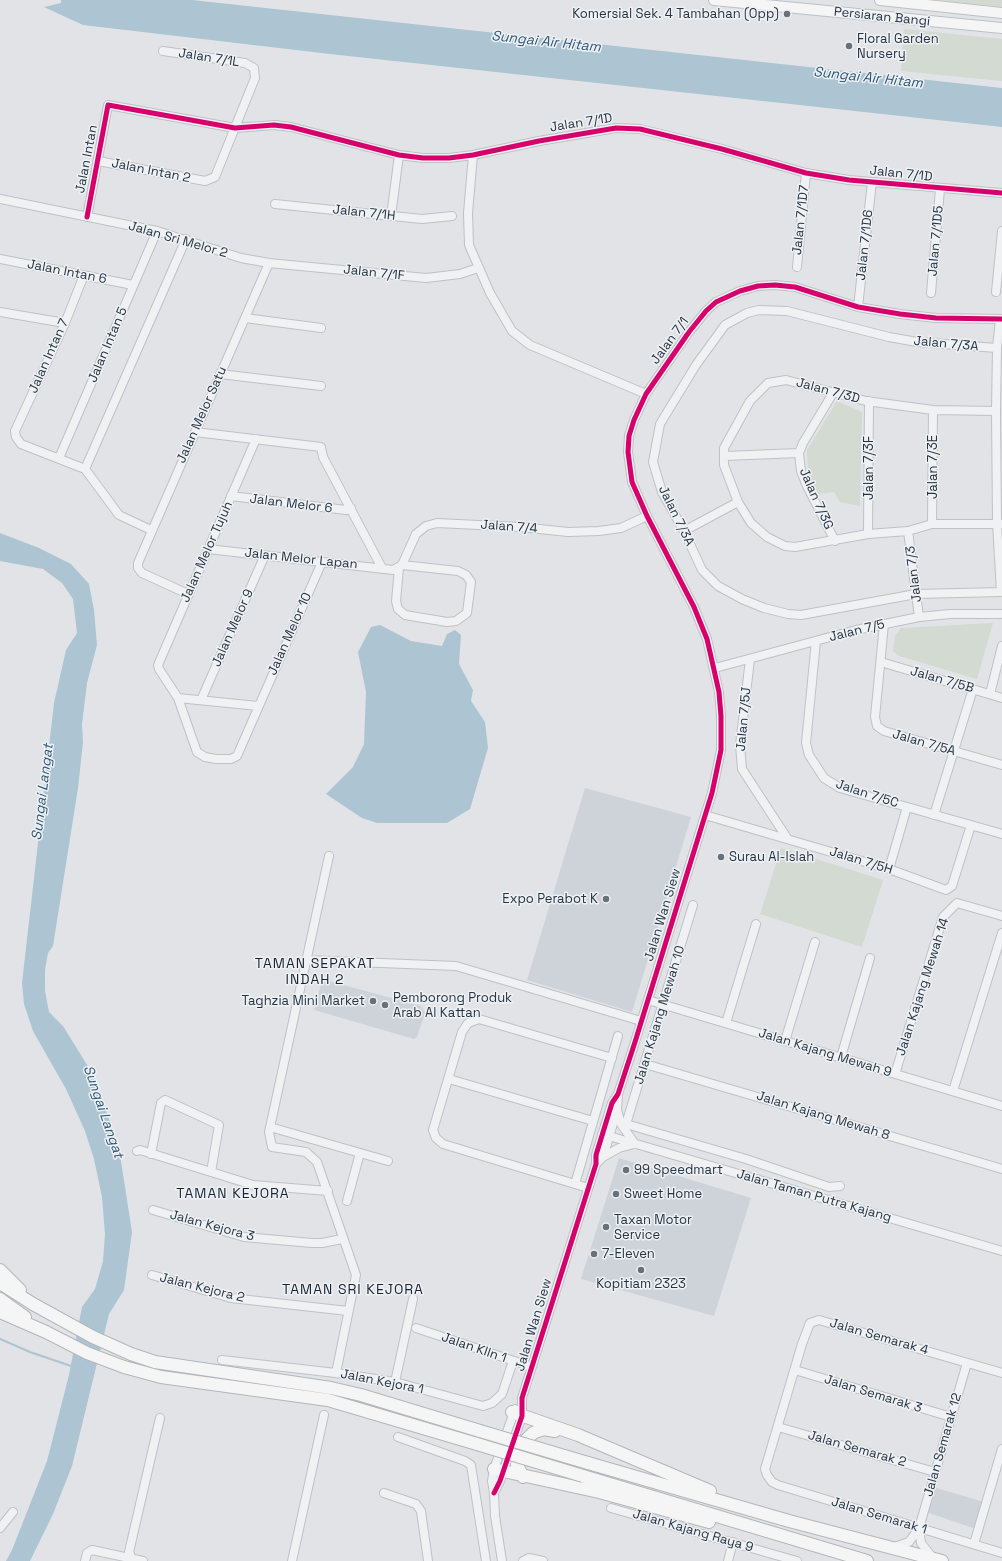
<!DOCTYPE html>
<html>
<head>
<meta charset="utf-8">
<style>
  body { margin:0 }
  canvas { display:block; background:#e1e3e6 }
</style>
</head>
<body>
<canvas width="1002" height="1561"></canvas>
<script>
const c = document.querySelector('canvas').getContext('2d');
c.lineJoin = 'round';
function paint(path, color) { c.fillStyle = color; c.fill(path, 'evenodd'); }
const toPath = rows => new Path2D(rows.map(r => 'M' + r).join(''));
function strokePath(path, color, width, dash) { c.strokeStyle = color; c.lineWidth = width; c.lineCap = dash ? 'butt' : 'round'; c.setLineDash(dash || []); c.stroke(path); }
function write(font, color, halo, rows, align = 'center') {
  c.font = font + ' "Space Grotesk",sans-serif'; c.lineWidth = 3; c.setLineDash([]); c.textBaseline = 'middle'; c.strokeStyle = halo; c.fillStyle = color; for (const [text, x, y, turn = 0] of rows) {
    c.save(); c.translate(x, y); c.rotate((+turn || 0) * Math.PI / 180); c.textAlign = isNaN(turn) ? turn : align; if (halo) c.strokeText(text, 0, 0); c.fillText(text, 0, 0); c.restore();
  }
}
const built = toPath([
  [585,788,691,817,632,1012,527,980],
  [325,980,421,1006,425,1013,417,1037,414,1039,314,1010,321,984],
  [619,1158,751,1198,714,1316,581,1279],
  [933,1487,984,1502,976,1529,926,1512]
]);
const green = toPath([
  [938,0,1002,0,1002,7],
  [904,29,1002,39,1002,81,901,71],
  [837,401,862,412,860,506,840,502,834,492,818,494,808,474,807,450],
  [993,623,977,679,899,656,893,651,895,636,901,628],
  [781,848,883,880,862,947,760,914]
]);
const water = toPath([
  [61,0,192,0,1002,88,1002,127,330,54,83,25,44,7,61,3],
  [0,533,39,548,71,564,89,584,94,610,97,645,87,683,82,724,83,742,78,788,53,946,48,953,45,970,45,991,49,1012,63,1026,92,1073,108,1116,120,1155,132,1232,124,1290,109,1314,72,1466,53,1514,30,1561,6,1561,12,1550,47,1461,69,1375,82,1307,95,1289,103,1261,105,1234,102,1197,94,1159,85,1131,66,1089,33,1031,24,1004,22,983,54,703,66,650,77,633,73,599,62,583,43,569,0,561],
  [380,625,411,641,442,646,447,634,455,630,461,635,459,664,473,690,471,701,485,722,488,748,470,809,447,823,377,823,362,818,326,794,353,767,364,744,366,692,358,652,371,627]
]);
const stream = toPath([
  [0,1339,30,1352,74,1367]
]);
const minor = toPath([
  [473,155,468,213,469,245,490,293,512,331,530,345,646,394],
  [98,161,205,181,215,177,255,78,254,68,245,63,163,51],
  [0,199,157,231,241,258,269,263,426,278,460,274,478,268],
  [275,204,422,219,452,216],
  [391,216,399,155],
  [87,217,108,105,235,128,274,125,291,127,399,155,423,158,449,158,473,155,539,141,616,128,640,129,722,149,806,173,849,180,1002,193],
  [0,259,133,285],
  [797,267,806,173],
  [84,275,65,323,15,431,16,437,21,444,85,469],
  [996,292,1002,231],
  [931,293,940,189],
  [858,307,872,182],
  [0,312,65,323],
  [245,318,321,328],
  [1000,319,997,348,996,411,997,523,1001,592],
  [997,348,917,342,889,337,787,311,759,310,747,313,725,325,696,365,660,424,653,462,662,492,684,531,702,570,718,586,742,599,764,608,788,614,801,615,916,594,1002,592],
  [220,374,321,386],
  [833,393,803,443,799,453,801,471,807,486,835,541],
  [996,411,933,410,866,401,786,380,768,383,750,401,724,448,724,465,738,502,751,523,767,537,785,546,795,547,868,534,908,531,932,524,1002,524],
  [195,432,321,447,323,457,382,568],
  [256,439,158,665,159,669,178,698,258,706],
  [724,456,799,453],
  [59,458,157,231],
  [231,496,346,510,351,508],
  [932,524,933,410],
  [151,530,119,515,85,469,186,239],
  [684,531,738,502],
  [908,531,919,617],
  [868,534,869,401],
  [208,549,393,570,402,565,416,534,426,526,437,523,520,527,568,532,599,531,621,528,647,516],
  [399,568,396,601,398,609,405,615,447,622,456,621,467,613,471,582,466,575,458,571,402,565],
  [188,594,142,573,138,568,138,563,269,263],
  [884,624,875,717,877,726,884,731,1002,765],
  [816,641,806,743,809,755,824,778,840,788,1002,834],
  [750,659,740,745,742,769,787,838],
  [881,662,1002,698],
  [715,668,856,630,919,617,950,614,1002,614],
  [990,694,1002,646],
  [178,698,197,752,205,757,216,759,231,759,237,756,322,562],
  [201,700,265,555],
  [705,815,889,869,946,890,952,886,971,825],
  [934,815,973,689],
  [329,856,269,1132,272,1147,306,1152,317,1162,356,1275,336,1373],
  [889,869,907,807],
  [693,905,626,1124,746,1159,829,1187,840,1186],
  [306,960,456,966,641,1021],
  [648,1000,1002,1106],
  [726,1023,756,924],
  [785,1041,815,942],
  [841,1057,870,958],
  [645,1064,1002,1169],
  [895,1074,943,917,957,903,1002,916],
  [449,1079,593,1121],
  [953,1091,1002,933],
  [617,1110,621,1124,635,1144],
  [270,1127,388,1161],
  [602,1134,1002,1251],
  [137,1151,140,1150,253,1185,328,1191],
  [151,1154,161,1103,165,1100,219,1125,211,1172],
  [603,1157,619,1148,634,1144],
  [596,1164,603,1157,617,1110,618,1094],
  [575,1184,618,1036],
  [588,1188,443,1144,436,1138,433,1130,462,1032,468,1023,479,1019,612,1058],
  [347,1201,360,1153],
  [153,1210,244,1237,312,1243,322,1243,342,1239],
  [152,1275,231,1298,348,1311],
  [416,1328,532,1367],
  [222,1360,336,1373,395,1382,483,1406,492,1403,502,1394,513,1361],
  [795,1370,951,1417],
  [1002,1373,819,1320,810,1323,802,1344,765,1469,767,1475,772,1482,778,1485,1002,1553],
  [395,1382,413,1299],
  [778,1427,935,1472],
  [398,1437,465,1461,471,1465,486,1561],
  [384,1493,416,1504,421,1511,428,1561],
  [494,1493,500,1481,522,1416,522,1398,596,1164,596,1155,612,1103,618,1094,635,1042,712,793,721,750,721,716,719,692,707,639,694,607,647,516,632,482,628,452,629,436,634,420,646,394,689,332,706,311,716,302,740,291,758,286,775,285,795,287,858,307,900,314,936,318,1002,319],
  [611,1508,797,1561],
  [0,1528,13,1512],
  [919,1528,921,1543,933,1558],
  [974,1544,1002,1449],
  [894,1547,909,1542,919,1528,967,1363],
  [132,1559,129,1552,160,1418],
  [85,1561,87,1553,92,1550,143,1561],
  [292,1561,324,1415],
  [502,1561,495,1516,494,1493,492,1481,494,1469,515,1409],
  [523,1561,529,1558,543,1561],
  [728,1561,733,1542]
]);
const major = toPath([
  [714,0,1002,28],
  [880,0,1002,13]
]);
const highway = toPath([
  [0,1270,20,1290],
  [0,1283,33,1304,93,1337,131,1354,155,1362,331,1388,361,1395,480,1431],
  [0,1299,25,1317],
  [0,1312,46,1332,87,1353,124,1367,161,1377,328,1400,477,1444],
  [512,1412,578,1435,710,1491],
  [588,1463,789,1521,942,1561],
  [494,1469,599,1492,709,1522],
  [583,1476,867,1561],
  [523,1477,517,1465,518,1455,525,1441,533,1433,538,1431,544,1429,555,1431]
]);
const highwayBridge = toPath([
  [480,1431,588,1463],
  [477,1444,583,1476]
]);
const cycleway = toPath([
  [87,217,108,105,235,128,274,125,291,127,399,155,423,158,449,158,473,155,539,141,616,128,640,129,722,149,806,173,849,180,1002,193],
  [494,1493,500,1481,522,1416,522,1398,596,1164,596,1155,612,1103,618,1094,635,1042,712,793,721,750,721,716,719,692,707,639,694,607,647,516,632,482,628,452,629,436,634,420,646,394,689,332,706,311,716,302,740,291,758,286,775,285,795,287,858,307,900,314,936,318,1002,319]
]);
const markers = [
  [787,14,4,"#67717a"],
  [849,46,4,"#67717a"],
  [721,857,4,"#67717a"],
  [606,899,4,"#67717a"],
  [373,1001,4,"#67717a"],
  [385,1005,4,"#67717a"],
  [626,1170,4,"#67717a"],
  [616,1194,4,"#67717a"],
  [606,1227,4,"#67717a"],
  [594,1254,4,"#67717a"],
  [641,1270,4,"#67717a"]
];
const poiNames = [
  ["Komersial Sek. 4 Tambahan (Opp)",779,14,"right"],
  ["Floral Garden",857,39],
  ["Nursery",857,54],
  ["Surau Al-Islah",729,857],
  ["Expo Perabot K",598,899,"right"],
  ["Pemborong Produk",393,998],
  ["Arab Al Kattan",393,1013],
  ["Taghzia Mini Market",365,1001,"right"],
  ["99 Speedmart",634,1170],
  ["Sweet Home",624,1194],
  ["Taxan Motor",614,1220],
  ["Service",614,1235],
  ["7-Eleven",602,1254],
  ["Kopitiam 2323",641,1284,"center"]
];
const streetNames = [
  ["Persiaran Bangi",882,17,6],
  ["Jalan 7/1L",209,58,9],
  ["Jalan 7/1D",581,123,-9],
  ["Jalan Intan",87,159,-79],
  ["Jalan Intan 2",151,171,11],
  ["Jalan 7/1D",901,174,6],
  ["Jalan 7/1H",364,213,6],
  ["Jalan 7/1D7",801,220,-84],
  ["Jalan Sri Melor 2",178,240,16],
  ["Jalan 7/1D5",936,241,-85],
  ["Jalan 7/1D6",865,245,-84],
  ["Jalan Intan 6",67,272,11],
  ["Jalan 7/1F",374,273,6],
  ["Jalan 7/1",670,341,-54],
  ["Jalan 7/3A",946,344,5],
  ["Jalan Intan 5",108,345,-67],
  ["Jalan Intan 7",49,356,-66],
  ["Jalan 7/3D",828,391,15],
  ["Jalan Melor Satu",202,415,-66],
  ["Jalan 7/3E",933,467,-90],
  ["Jalan 7/3F",869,468,-90],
  ["Jalan 7/3G",816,499,66],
  ["Jalan Melor 6",291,504,7],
  ["Jalan 7/3A",676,516,64],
  ["Jalan 7/4",509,527,4],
  ["Jalan Melor Tujuh",207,552,-66],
  ["Jalan Melor Lapan",301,559,6],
  ["Jalan 7/3",914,574,-97],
  ["Jalan Melor 9",233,628,-66],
  ["Jalan 7/5",857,631,-14],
  ["Jalan Melor 10",290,634,-66],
  ["Jalan 7/5B",942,680,16],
  ["Jalan 7/5J",744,719,-85],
  ["Jalan 7/5A",924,743,16],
  ["Jalan 7/5C",867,794,18],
  ["Jalan 7/5H",861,861,17],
  ["Jalan Wan Siew",663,915,-73],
  ["Jalan Kajang Mewah 14",923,987,-72],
  ["Jalan Kajang Mewah 10",660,1015,-73],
  ["Jalan Kajang Mewah 9",825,1053,17],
  ["Jalan Kajang Mewah 8",823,1116,17],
  ["Jalan Taman Putra Kajang",814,1196,16],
  ["Jalan Kejora 3",212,1226,15],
  ["Jalan Kejora 2",202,1288,14],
  ["Jalan Wan Siew",534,1325,-73],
  ["Jalan Semarak 4",879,1337,16],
  ["Jalan Klln 1",474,1348,19],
  ["Jalan Kejora 1",382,1382,11],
  ["Jalan Semarak 3",873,1394,17],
  ["Jalan Semarak 12",943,1445,-74],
  ["Jalan Semarak 2",857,1449,16],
  ["Jalan Semarak 1",879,1516,17],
  ["Jalan Kajang Raya 9",693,1531,16]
];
const waterNames = [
  ["Sungai Air Hitam",546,42,6],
  ["Sungai Air Hitam",868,78,6],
  ["Sungai Langat",43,792,-83],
  ["Sungai Langat",103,1112,71]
];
const neighbourhoodNames = [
  ["TAMAN SEPAKAT",315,964],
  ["INDAH 2",315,980],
  ["TAMAN KEJORA",233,1194],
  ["TAMAN SRI KEJORA",353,1290]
];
paint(built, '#ced3da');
paint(green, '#d2dad1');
paint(water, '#adc4d3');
strokePath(stream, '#adc4d3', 2);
strokePath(minor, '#bfc1c4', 10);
strokePath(major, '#bdc0c4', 12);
strokePath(highway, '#b3b6bb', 14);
strokePath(minor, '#f0f1f3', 8);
strokePath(major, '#f5f5f6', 10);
strokePath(highway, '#f5f5f6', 12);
strokePath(highwayBridge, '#b3b6bb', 14, []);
strokePath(highwayBridge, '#f5f5f6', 12);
strokePath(cycleway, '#d6006c', 5);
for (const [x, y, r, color] of markers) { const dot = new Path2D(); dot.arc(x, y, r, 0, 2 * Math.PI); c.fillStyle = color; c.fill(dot); strokePath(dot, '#eef2f6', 1.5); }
write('13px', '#263340', '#eef2f6', poiNames, 'left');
write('13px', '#263340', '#eef2f6', streetNames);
write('italic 14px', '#2f5676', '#eef2f6', waterNames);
c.letterSpacing = '1px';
write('14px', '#192331', '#eef2f6', neighbourhoodNames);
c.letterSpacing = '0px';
</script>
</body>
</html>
